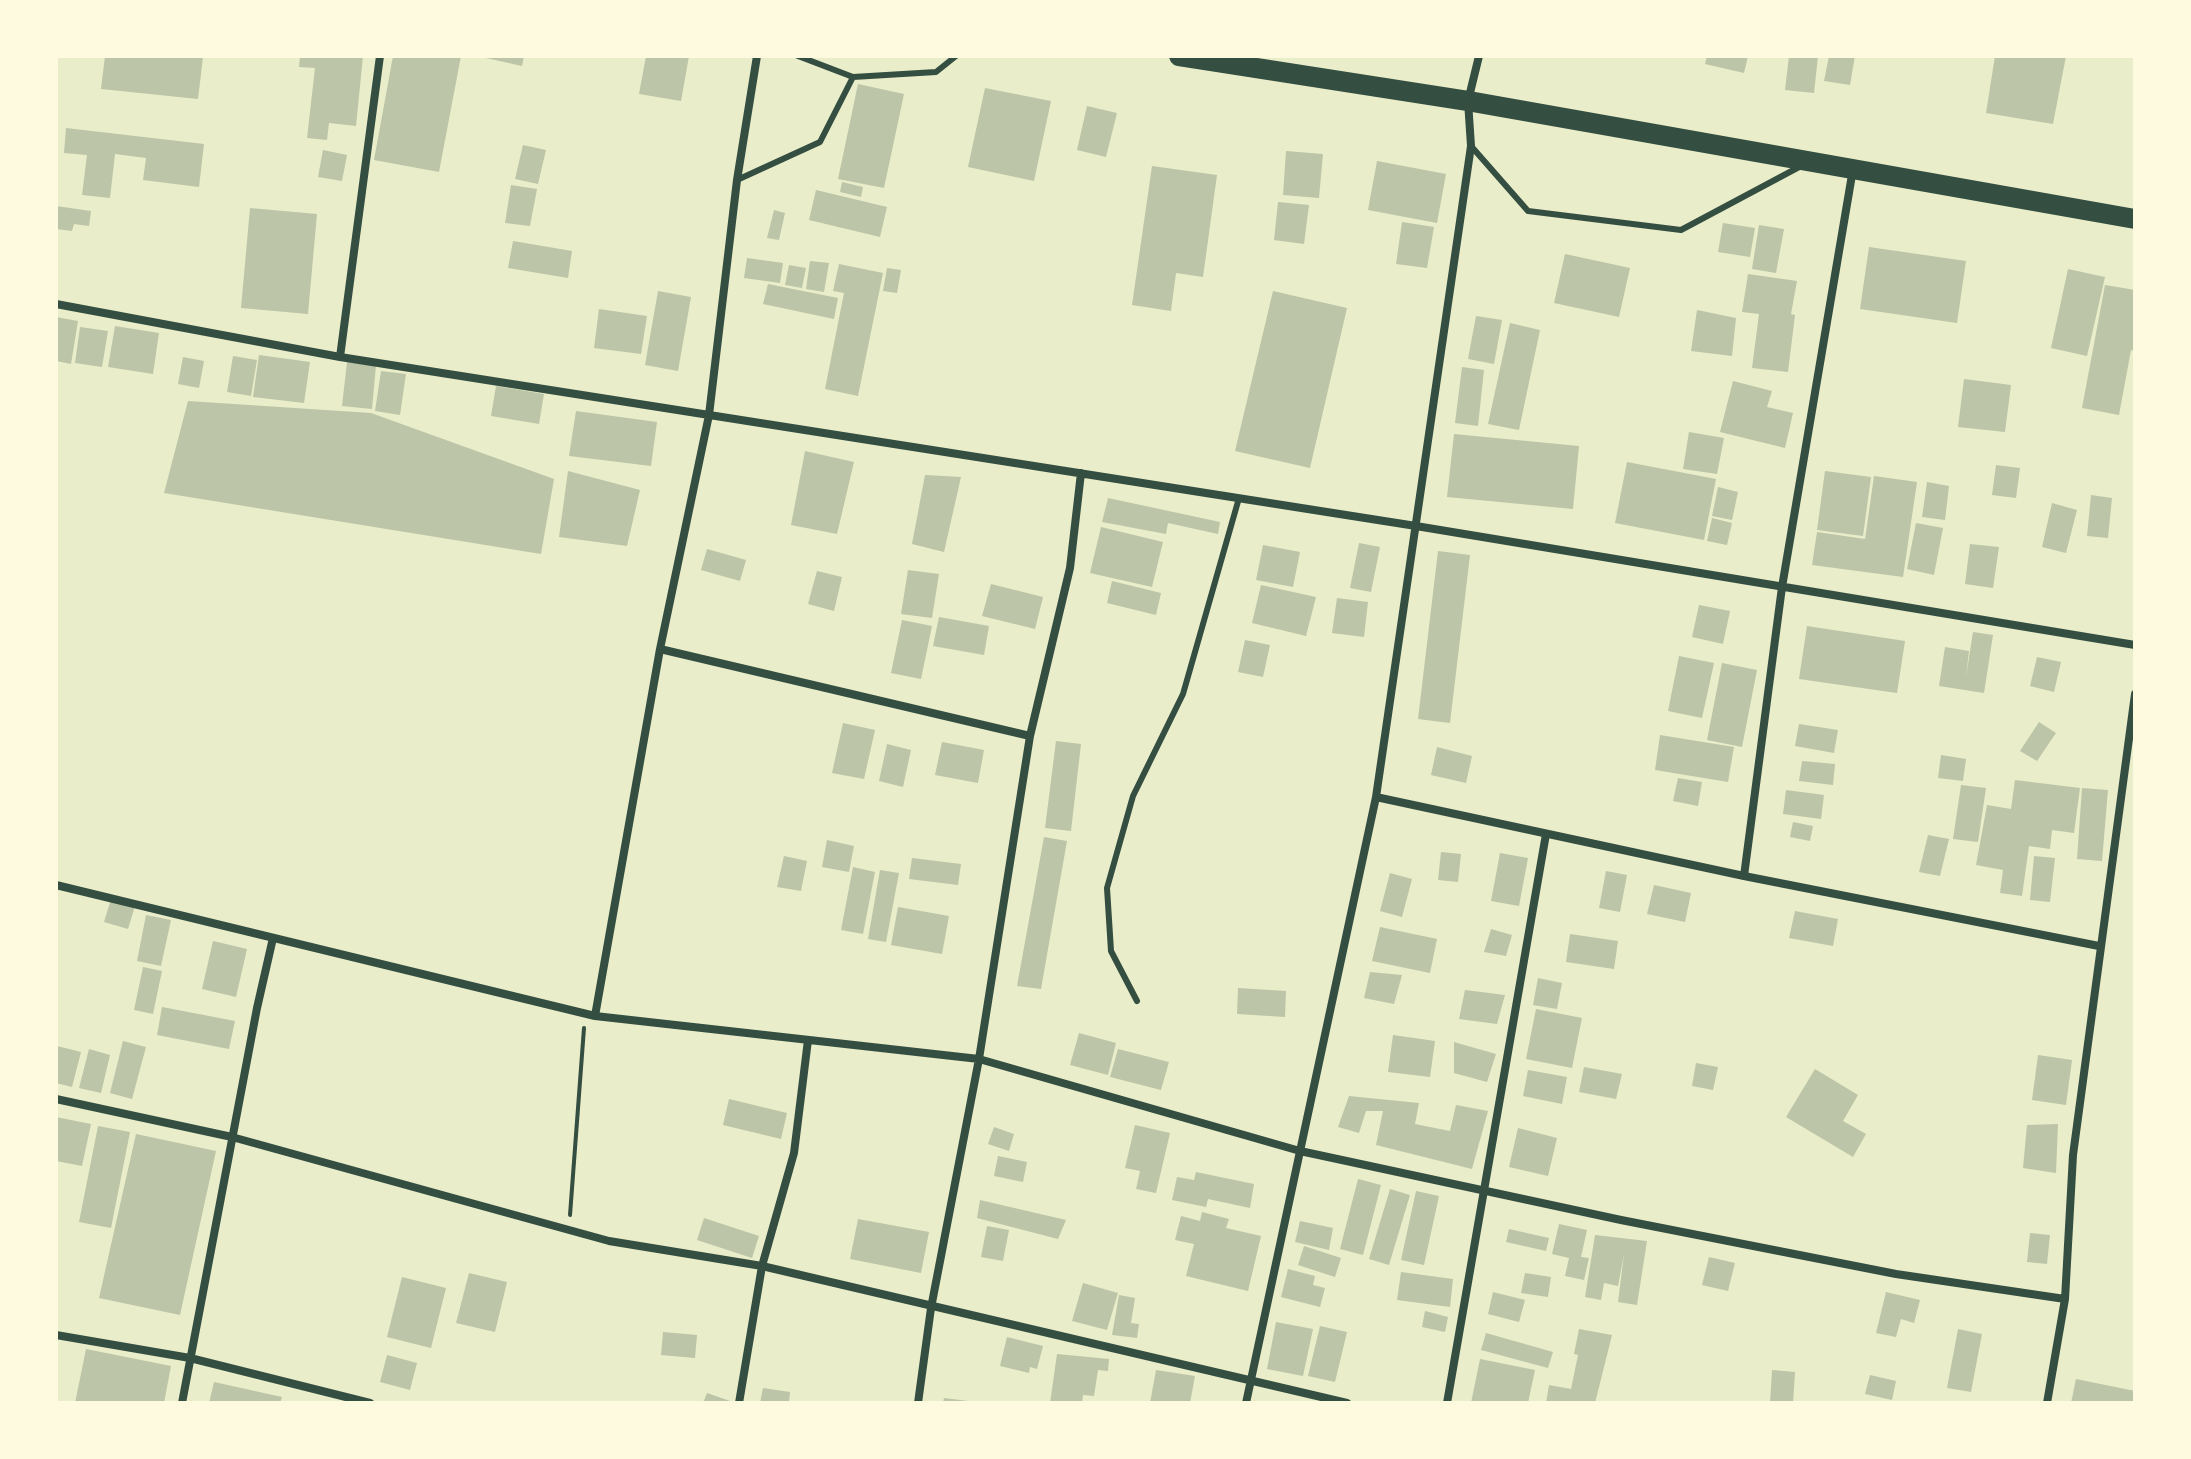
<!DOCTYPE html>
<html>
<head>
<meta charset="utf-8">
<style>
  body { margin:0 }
  #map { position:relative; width:2191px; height:1459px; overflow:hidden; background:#e9edc9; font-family:Cabin,sans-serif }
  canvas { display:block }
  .frame { position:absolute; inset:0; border:58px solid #fefae0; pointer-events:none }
</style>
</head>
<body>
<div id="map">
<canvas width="2191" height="1459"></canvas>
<div class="frame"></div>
</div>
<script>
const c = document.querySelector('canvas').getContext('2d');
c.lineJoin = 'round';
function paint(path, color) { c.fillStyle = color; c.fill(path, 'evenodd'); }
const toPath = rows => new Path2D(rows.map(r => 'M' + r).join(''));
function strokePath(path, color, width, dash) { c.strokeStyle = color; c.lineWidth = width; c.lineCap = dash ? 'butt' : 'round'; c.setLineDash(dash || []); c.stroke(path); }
const building = toPath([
  [105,56,203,57,198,99,101,89],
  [300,56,363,56,356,126,329,123,327,140,307,138,315,68,299,67],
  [393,56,461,56,439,172,374,160],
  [477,56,524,56,522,66],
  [646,56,689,56,681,101,639,94],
  [1707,56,1748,56,1744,73,1705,64],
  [1789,56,1818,56,1814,93,1785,90],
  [1829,56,1855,56,1850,85,1824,81],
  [1995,56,2066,56,2053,124,1986,113],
  [858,84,904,94,884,188,838,179],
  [985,88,1051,101,1034,181,968,167],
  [1087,106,1117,113,1106,157,1077,150],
  [66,128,204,144,199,187,143,180,146,158,115,154,110,198,82,195,87,155,64,153],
  [523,145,546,150,538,184,515,179],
  [323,150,347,155,342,181,318,177],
  [1286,151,1323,154,1319,198,1283,195],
  [1377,161,1446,174,1437,223,1368,210],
  [1152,166,1217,175,1203,277,1176,273,1171,311,1132,305],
  [842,182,863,187,861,197,840,192],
  [511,185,537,189,530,226,505,223],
  [816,190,887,207,880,237,809,220],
  [1278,202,1309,205,1304,244,1274,240],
  [56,206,91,211,89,226,74,224,72,231,56,229],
  [250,208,317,214,308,314,241,308],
  [774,210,785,213,779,240,767,238],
  [1402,222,1434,227,1427,268,1396,264],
  [1723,223,1755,228,1750,257,1718,252],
  [1759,225,1784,229,1776,273,1752,269],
  [513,241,572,251,568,278,508,268],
  [1869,247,1966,261,1957,323,1860,309],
  [1565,254,1630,268,1619,317,1554,303],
  [747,258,783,263,780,283,744,278],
  [810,261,829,263,824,292,806,289],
  [839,264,883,273,858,396,825,389,844,293,833,291],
  [789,265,806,268,802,288,785,285],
  [887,268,901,270,897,293,883,291],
  [2068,269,2105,277,2087,356,2051,348],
  [1748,274,1797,281,1791,314,1795,315,1788,372,1752,368,1759,314,1742,312],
  [768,284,838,298,834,319,763,304],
  [2105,285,2135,290,2135,351,2131,350,2119,415,2082,408],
  [658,291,691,297,678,371,645,365],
  [1273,291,1347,308,1310,468,1235,451],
  [599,309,647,316,641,354,594,348],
  [1697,310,1736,318,1732,356,1691,351],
  [1476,316,1502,320,1494,364,1468,359],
  [56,317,78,321,71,364,56,361],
  [1510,323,1540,330,1519,430,1488,424],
  [115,326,159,333,153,374,108,367],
  [80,327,108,331,102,367,75,363],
  [259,355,310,362,304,403,253,397],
  [233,356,257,360,251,396,227,392],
  [183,357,204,361,199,388,178,384],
  [347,362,376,365,372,409,342,406],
  [1462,367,1484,370,1478,426,1455,423],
  [381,371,406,374,400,415,375,411],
  [1964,379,2011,385,2005,432,1958,427],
  [1733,381,1772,391,1767,407,1793,413,1785,448,1720,432],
  [496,386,544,394,539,424,491,416],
  [188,401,371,413,554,479,541,554,164,493],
  [576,411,657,422,651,466,569,456],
  [1689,432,1724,438,1717,474,1683,469],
  [1454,434,1579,446,1573,509,1447,497],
  [805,451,854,462,837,534,791,525],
  [1627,462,1716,479,1704,540,1615,523],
  [1996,465,2020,468,2016,498,1992,495],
  [568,471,640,490,627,546,559,537],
  [1825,471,1871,477,1863,536,1817,530],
  [925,475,961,477,944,552,912,544],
  [1874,476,1917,482,1903,577,1812,565,1817,532,1865,539],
  [1927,482,1949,486,1945,520,1922,517],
  [1718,487,1738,492,1732,520,1712,516],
  [2091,495,2112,498,2108,538,2087,536],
  [1108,498,1220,522,1218,534,1168,523,1166,534,1102,522],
  [2052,503,2077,510,2066,553,2042,547],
  [1712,518,1732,523,1727,545,1707,541],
  [1916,523,1943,528,1934,575,1907,569],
  [1101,527,1163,542,1152,587,1090,573],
  [1359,543,1380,547,1371,592,1350,588],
  [1970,544,1999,547,1993,588,1965,584],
  [1263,545,1300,552,1293,587,1256,580],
  [707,549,746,560,740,581,701,570],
  [1438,551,1470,555,1450,723,1418,719],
  [908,570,939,574,932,618,901,614],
  [817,571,842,577,834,611,808,604],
  [1112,581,1161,593,1156,615,1107,603],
  [991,584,1043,597,1035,629,982,616],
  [1261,585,1316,597,1306,636,1252,623],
  [1337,598,1368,602,1364,637,1332,633],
  [1699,605,1730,611,1723,644,1692,637],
  [939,617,989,626,984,655,933,646],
  [902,620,932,626,921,679,891,673],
  [1807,626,1905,641,1897,693,1799,679],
  [1973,632,1993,635,1984,693,1939,686,1945,647,1969,651,1966,677],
  [1245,640,1270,645,1263,677,1238,672],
  [1679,656,1714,663,1702,718,1668,711],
  [2037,657,2061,662,2054,692,2030,686],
  [1722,663,1757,670,1742,747,1707,740],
  [2039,722,2056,733,2037,761,2020,751],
  [843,723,875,730,864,779,832,773],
  [1799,724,1838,730,1834,753,1795,746],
  [1660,735,1734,747,1728,782,1655,770],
  [1056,741,1081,744,1071,831,1045,828],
  [942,742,984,750,978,783,935,775],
  [887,744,911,750,903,787,879,781],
  [1437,747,1472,756,1466,783,1431,775],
  [1941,755,1966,759,1963,781,1938,778],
  [1802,761,1835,764,1833,785,1799,781],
  [1678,778,1702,782,1698,806,1673,801],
  [2015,780,2080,788,2074,833,2052,830,2050,849,2029,846,2022,896,2000,893,2003,870,1976,865,1987,805,2011,809],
  [1961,785,1986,788,1978,842,1953,839],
  [2082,788,2108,790,2102,861,2077,859],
  [1786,790,1824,795,1821,819,1783,814],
  [1793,822,1813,826,1810,841,1790,837],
  [1928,835,1949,839,1940,876,1919,872],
  [1044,837,1067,841,1041,989,1017,986],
  [827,840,854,846,849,872,822,867],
  [1441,852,1461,854,1458,882,1438,880],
  [1500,853,1528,858,1519,906,1491,901],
  [784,856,807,861,801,891,777,887],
  [2034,856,2055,858,2050,902,2030,900],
  [912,858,961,864,958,885,909,879],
  [853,867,875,872,863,934,841,930],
  [880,870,899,873,886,942,868,939],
  [1606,871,1627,875,1620,912,1599,908],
  [1390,873,1412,879,1402,917,1380,911],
  [1654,885,1691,893,1685,922,1647,914],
  [111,899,135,906,128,929,104,922],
  [898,907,949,916,942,954,891,945],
  [1795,911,1838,919,1833,946,1789,938],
  [146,915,171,920,161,966,137,961],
  [1380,927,1437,939,1430,973,1372,961],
  [1491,929,1512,935,1506,956,1484,952],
  [1570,934,1618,941,1614,969,1566,962],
  [213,941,247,949,236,997,202,989],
  [143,967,162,971,153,1014,134,1010],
  [1370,972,1402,975,1394,1004,1364,998],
  [1538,978,1562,983,1557,1009,1533,1005],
  [1238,988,1286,991,1285,1017,1237,1014],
  [1465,990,1505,995,1497,1024,1459,1019],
  [162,1007,235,1021,229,1049,157,1035],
  [1536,1009,1582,1018,1572,1068,1526,1059],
  [1079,1033,1116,1043,1108,1075,1070,1065],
  [1393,1035,1435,1041,1430,1077,1388,1072],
  [123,1041,146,1047,132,1099,110,1093],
  [1454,1042,1496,1054,1487,1082,1454,1073],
  [57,1046,81,1052,72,1087,56,1083],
  [89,1049,110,1055,101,1093,79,1088],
  [1118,1049,1169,1062,1161,1090,1110,1077],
  [2038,1055,2072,1060,2066,1105,2032,1100],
  [1696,1063,1718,1067,1713,1090,1692,1086],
  [1584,1067,1622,1074,1616,1099,1579,1092],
  [1815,1069,1858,1095,1843,1121,1866,1134,1853,1157,1786,1117],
  [1528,1070,1567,1077,1562,1104,1523,1096],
  [1349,1096,1419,1103,1415,1124,1450,1131,1456,1105,1488,1111,1472,1169,1376,1145,1383,1111,1366,1111,1359,1133,1338,1127],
  [729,1099,787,1113,781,1139,723,1125],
  [56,1117,91,1124,82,1166,56,1161],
  [2058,1124,2056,1173,2023,1168,2027,1125],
  [1135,1125,1170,1133,1156,1193,1136,1189,1140,1171,1125,1168],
  [98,1126,130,1132,111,1228,79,1222],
  [994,1127,1014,1134,1009,1151,988,1144],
  [1518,1128,1557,1138,1548,1176,1509,1167],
  [136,1134,216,1151,180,1315,99,1298],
  [998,1156,1027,1162,1023,1182,994,1176],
  [1196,1172,1254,1184,1250,1208,1208,1199,1206,1207,1172,1200,1177,1177,1194,1180],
  [1358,1179,1381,1185,1363,1255,1340,1249],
  [1390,1189,1410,1195,1389,1265,1369,1259],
  [1416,1191,1439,1196,1424,1265,1401,1260],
  [980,1200,1066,1220,1058,1239,977,1218],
  [1202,1212,1229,1219,1226,1228,1261,1236,1248,1291,1186,1276,1194,1244,1175,1240,1181,1216,1200,1221],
  [704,1218,759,1236,752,1258,697,1240],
  [858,1219,929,1232,921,1273,850,1259],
  [1300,1221,1333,1228,1329,1250,1295,1242],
  [1559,1224,1587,1230,1581,1257,1589,1258,1584,1280,1565,1276,1569,1258,1552,1254],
  [987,1226,1009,1230,1003,1261,981,1257],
  [1509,1229,1549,1238,1546,1251,1506,1242],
  [2030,1233,2050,1235,2047,1264,2027,1262],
  [1595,1235,1647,1241,1637,1305,1618,1302,1624,1254,1618,1286,1604,1283,1601,1300,1585,1297],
  [1304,1246,1341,1258,1335,1277,1298,1265],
  [1709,1257,1735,1263,1728,1291,1702,1285],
  [1288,1269,1315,1276,1313,1285,1325,1288,1320,1307,1281,1297],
  [1401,1272,1453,1279,1450,1307,1397,1300],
  [469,1273,507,1282,495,1332,456,1323],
  [1525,1273,1551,1277,1548,1297,1521,1293],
  [402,1277,446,1288,431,1348,387,1337],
  [1083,1283,1118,1293,1107,1330,1072,1321],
  [1493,1292,1525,1300,1519,1322,1488,1314],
  [1886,1292,1920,1300,1914,1323,1901,1319,1896,1337,1876,1333],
  [1119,1295,1135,1298,1131,1323,1139,1324,1137,1338,1112,1335],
  [1425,1311,1448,1317,1445,1332,1422,1327],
  [1276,1322,1313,1329,1303,1376,1267,1369],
  [1320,1326,1347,1332,1335,1382,1308,1376],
  [1579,1329,1612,1335,1595,1403,1546,1403,1549,1385,1571,1389,1578,1355,1574,1354],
  [1958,1329,1982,1334,1971,1392,1947,1388],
  [663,1332,697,1335,695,1358,661,1355],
  [1486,1333,1553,1352,1548,1368,1481,1350],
  [1007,1337,1043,1346,1037,1369,1030,1367,1029,1373,1000,1366],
  [86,1349,171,1366,164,1403,75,1403],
  [1057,1354,1109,1359,1108,1371,1098,1370,1094,1396,1083,1395,1082,1403,1050,1403],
  [387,1355,417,1363,410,1390,380,1382],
  [1480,1359,1535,1370,1528,1403,1471,1403],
  [1156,1370,1195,1376,1190,1403,1150,1403],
  [1772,1370,1795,1372,1793,1403,1770,1403],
  [1870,1375,1896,1381,1892,1400,1865,1394],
  [2076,1379,2135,1391,2135,1403,2071,1403],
  [214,1382,282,1397,280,1403,209,1403],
  [763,1388,790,1392,789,1403,760,1403],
  [707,1393,730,1401,729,1403,703,1403],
  [944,1398,968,1401,967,1403,943,1403]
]);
const path = toPath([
  [570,1215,584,1028]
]);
const service = toPath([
  [798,56,853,77],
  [1471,146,1528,211,1681,230,1801,166],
  [737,180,820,142,853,77,936,72,956,56],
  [1137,1001,1111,951,1107,888,1133,796,1183,694,1239,498]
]);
const minor = toPath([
  [56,304,340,357,1416,526,2135,645],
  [340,357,380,56],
  [660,649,1030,736],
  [1376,797,1744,876,2099,946],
  [1744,876,1782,587,1853,169],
  [56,885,595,1016,979,1059,1300,1151,1621,1220,1896,1274,2065,1299],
  [595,1016,660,649,709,415,737,180,757,56],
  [56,1099,232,1137,609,1241,762,1266,1347,1403],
  [56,1335,190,1358,370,1403],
  [182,1403,257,1008,273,938],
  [739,1403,762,1266,794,1153,808,1040],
  [918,1403,931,1308,979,1059,1030,736,1070,568,1081,473],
  [1246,1403,1376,797,1471,146,1468,101,1479,56],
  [1447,1403,1546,834],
  [2047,1403,2065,1299,2073,1155,2135,694]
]);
const trunk = toPath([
  [1179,56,1468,101,2135,219]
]);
paint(building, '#bcc5a7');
strokePath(path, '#344e41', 4);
strokePath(service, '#344e41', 6);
strokePath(minor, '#344e41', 8);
strokePath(trunk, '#344e41', 20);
</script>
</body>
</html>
